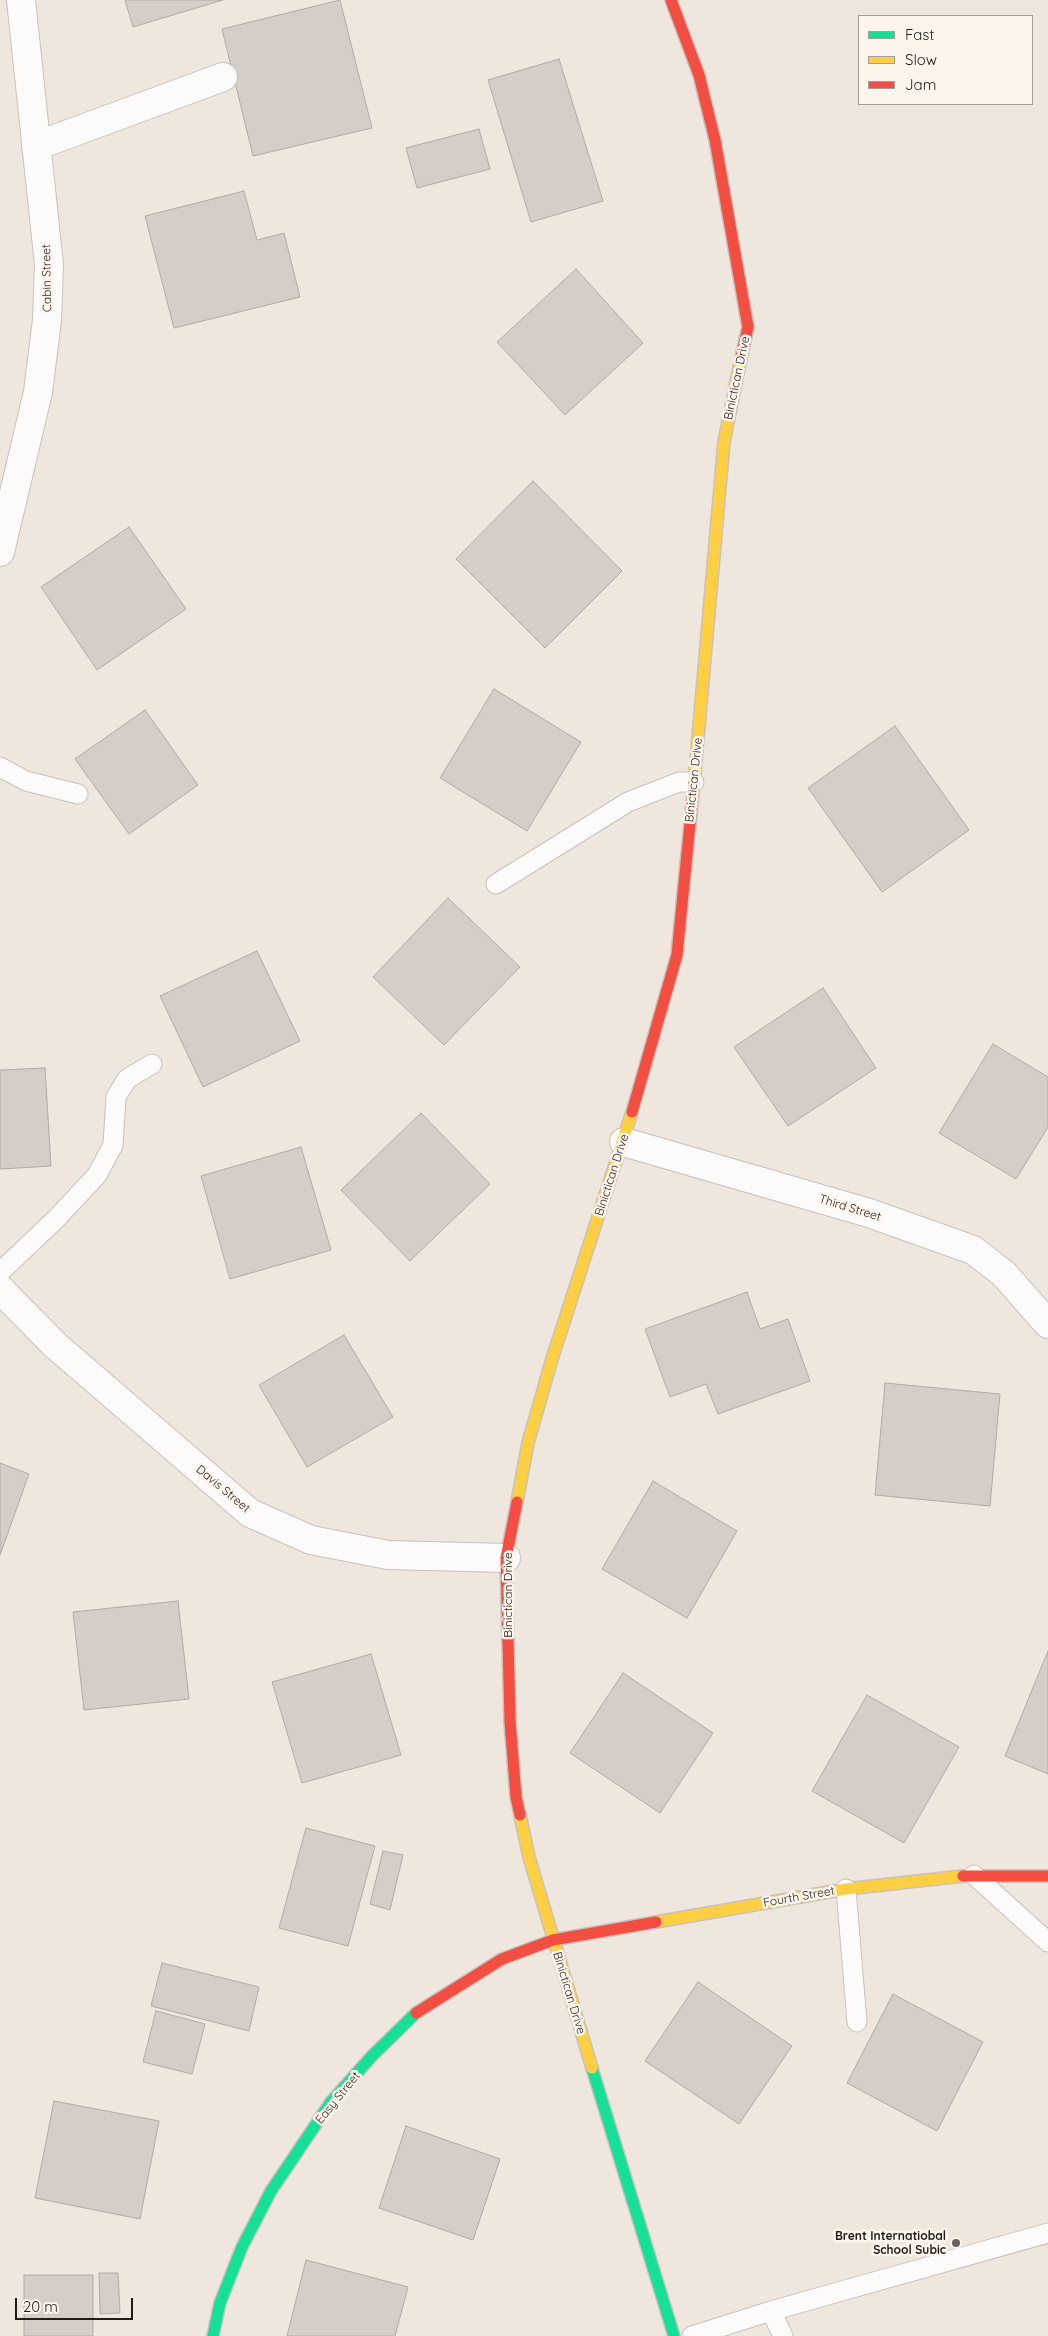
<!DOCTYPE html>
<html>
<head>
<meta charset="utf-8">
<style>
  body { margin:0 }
  #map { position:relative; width:1048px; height:2336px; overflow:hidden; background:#efe6de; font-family:Quicksand,sans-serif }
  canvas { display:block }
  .legend { position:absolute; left:858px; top:15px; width:175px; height:90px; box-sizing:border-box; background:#fdf4ec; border:1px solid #a59d97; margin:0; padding:6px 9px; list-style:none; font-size:15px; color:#211b17 }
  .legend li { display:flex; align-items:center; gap:10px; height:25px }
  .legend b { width:25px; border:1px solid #a59d97 }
  .scale { position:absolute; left:15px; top:2298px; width:118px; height:22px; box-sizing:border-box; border:2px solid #211b17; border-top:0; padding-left:6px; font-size:15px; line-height:18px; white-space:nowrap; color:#211b17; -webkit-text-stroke:4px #fdf4ec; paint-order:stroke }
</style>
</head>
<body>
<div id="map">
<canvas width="1048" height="2336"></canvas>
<ul class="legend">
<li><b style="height:6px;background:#16e098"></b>Fast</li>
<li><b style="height:6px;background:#ffcf43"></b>Slow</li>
<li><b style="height:6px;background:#f24e42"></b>Jam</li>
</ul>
<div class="scale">20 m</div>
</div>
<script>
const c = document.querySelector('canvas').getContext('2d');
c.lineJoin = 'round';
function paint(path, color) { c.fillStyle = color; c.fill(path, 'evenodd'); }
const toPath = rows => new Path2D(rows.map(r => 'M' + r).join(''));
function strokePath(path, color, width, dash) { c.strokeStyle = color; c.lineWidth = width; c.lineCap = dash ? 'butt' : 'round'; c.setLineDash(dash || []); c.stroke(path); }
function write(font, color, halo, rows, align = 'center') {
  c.font = font + ' Quicksand,sans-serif'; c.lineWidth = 5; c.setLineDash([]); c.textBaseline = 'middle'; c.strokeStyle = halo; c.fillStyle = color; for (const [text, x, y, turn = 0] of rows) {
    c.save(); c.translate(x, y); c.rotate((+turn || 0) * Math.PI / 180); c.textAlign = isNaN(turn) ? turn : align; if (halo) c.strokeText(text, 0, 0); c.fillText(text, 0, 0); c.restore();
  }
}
const building = toPath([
  [125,0,223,0,133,27,125,0],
  [340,0,372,128,253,156,222,29,340,0],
  [559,59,603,201,531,222,488,80,559,59],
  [479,129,490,169,417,188,406,148,479,129],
  [244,191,257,240,284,233,300,297,174,328,145,216,244,191],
  [576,269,643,343,565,415,497,342,576,269],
  [533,481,622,571,545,648,456,559,533,481],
  [129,527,186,609,97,670,41,587,129,527],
  [494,689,581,742,527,831,440,778,494,689],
  [145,710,198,785,129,834,75,759,145,710],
  [895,726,969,830,882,892,808,788,895,726],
  [448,898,520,967,444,1045,373,977,448,898],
  [257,951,300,1041,203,1087,160,996,257,951],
  [823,988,876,1068,788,1126,734,1047,823,988],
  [993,1044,1048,1077,1048,1127,1016,1179,939,1133,993,1044],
  [45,1068,51,1166,0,1169,0,1070,45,1068],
  [421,1113,490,1184,410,1261,341,1190,421,1113],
  [301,1147,331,1250,230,1279,201,1176,301,1147],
  [747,1292,760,1329,788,1319,810,1381,718,1414,706,1384,670,1397,645,1329,747,1292],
  [344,1335,393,1417,307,1467,259,1385,344,1335],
  [885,1383,1000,1394,990,1506,875,1495,885,1383],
  [0,1463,29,1474,0,1555,0,1463],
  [653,1481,737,1531,687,1618,602,1569,653,1481],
  [178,1601,189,1699,84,1710,73,1612,178,1601],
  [1048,1651,1048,1774,1005,1756,1048,1651],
  [371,1654,401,1755,302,1783,272,1682,371,1654],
  [623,1673,713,1733,660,1813,570,1753,623,1673],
  [867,1695,959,1747,904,1843,812,1791,867,1695],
  [306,1828,375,1846,348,1946,279,1928,306,1828],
  [383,1851,403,1855,390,1910,370,1904,383,1851],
  [162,1963,259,1987,249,2031,151,2006,162,1963],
  [698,1982,792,2046,739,2124,645,2061,698,1982],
  [893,1994,983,2042,937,2131,847,2083,893,1994],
  [156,2011,205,2024,192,2074,143,2062,156,2011],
  [54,2101,159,2121,140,2219,35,2198,54,2101],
  [406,2126,500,2159,473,2240,379,2208,406,2126],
  [306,2260,408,2287,395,2336,287,2336,306,2260],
  [99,2273,118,2273,120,2313,100,2314,99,2273],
  [24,2275,93,2275,93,2336,24,2336,24,2275]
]);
const lane = toPath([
  [0,767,26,781,78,794],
  [496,884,628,802,679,782,694,782],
  [0,1272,56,1219,97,1175,113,1145,116,1097,127,1079,152,1064],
  [974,1875,1048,1942],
  [846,1889,857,2022],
  [771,2311,1048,2233],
  [692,2336,771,2311,783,2336]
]);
const street = toPath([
  [36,146,223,77],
  [0,552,38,392,47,320,49,265,21,0],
  [624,1142,869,1213,973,1250,1004,1274,1048,1324],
  [0,1289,55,1345,250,1513,311,1540,388,1555,506,1558]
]);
const fast = toPath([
  [592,2068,674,2336],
  [213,2336,220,2303,242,2247,271,2191,331,2102,372,2056,416,2013]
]);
const slow = toPath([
  [694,783,724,442,741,358],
  [517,1502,528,1443,552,1359,632,1112],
  [520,1815,529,1857,592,2068],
  [656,1922,846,1889,963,1876]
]);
const jam = toPath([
  [671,0,699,75,715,140,748,327,741,358],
  [632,1112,677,955,694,783],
  [517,1502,506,1558,510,1721,516,1797,520,1815],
  [963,1876,1048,1876],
  [416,2013,502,1959,553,1940,656,1922]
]);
const markers = [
  [956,2243,5,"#69625d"]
];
const streetNames = [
  ["Cabin Street",47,278,-91],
  ["Binictican Drive",737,378,-78],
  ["Binictican Drive",694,780,-84],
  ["Binictican Drive",612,1175,-72],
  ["Third Street",850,1208,17],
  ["Davis Street",223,1489,40],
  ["Binictican Drive",508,1595,-90],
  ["Fourth Street",799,1897,-10],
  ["Binictican Drive",569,1993,73],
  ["Easy Street",338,2098,-51]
];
const poiNames = [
  ["Brent Internatiobal",946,2236],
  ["School Subic",946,2250]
];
paint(building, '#d5cec8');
strokePath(building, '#b1aaa4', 1);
strokePath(lane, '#c8c1bc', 21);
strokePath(street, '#c8c1bc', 30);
strokePath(fast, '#c8c1bc', 14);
strokePath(slow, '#c8c1bc', 14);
strokePath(jam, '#c8c1bc', 14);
strokePath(lane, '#fdfbfa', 19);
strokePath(street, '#fdfbfa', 28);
strokePath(fast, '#16e098', 11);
strokePath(slow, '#ffcf43', 11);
strokePath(jam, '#f24e42', 11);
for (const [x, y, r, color] of markers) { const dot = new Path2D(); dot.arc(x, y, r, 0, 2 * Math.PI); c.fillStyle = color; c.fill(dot); strokePath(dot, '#fdf4ec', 2); }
write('12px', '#211b17', '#fdf4ec', streetNames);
write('bold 12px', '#211b17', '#fdf4ec', poiNames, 'right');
</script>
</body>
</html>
